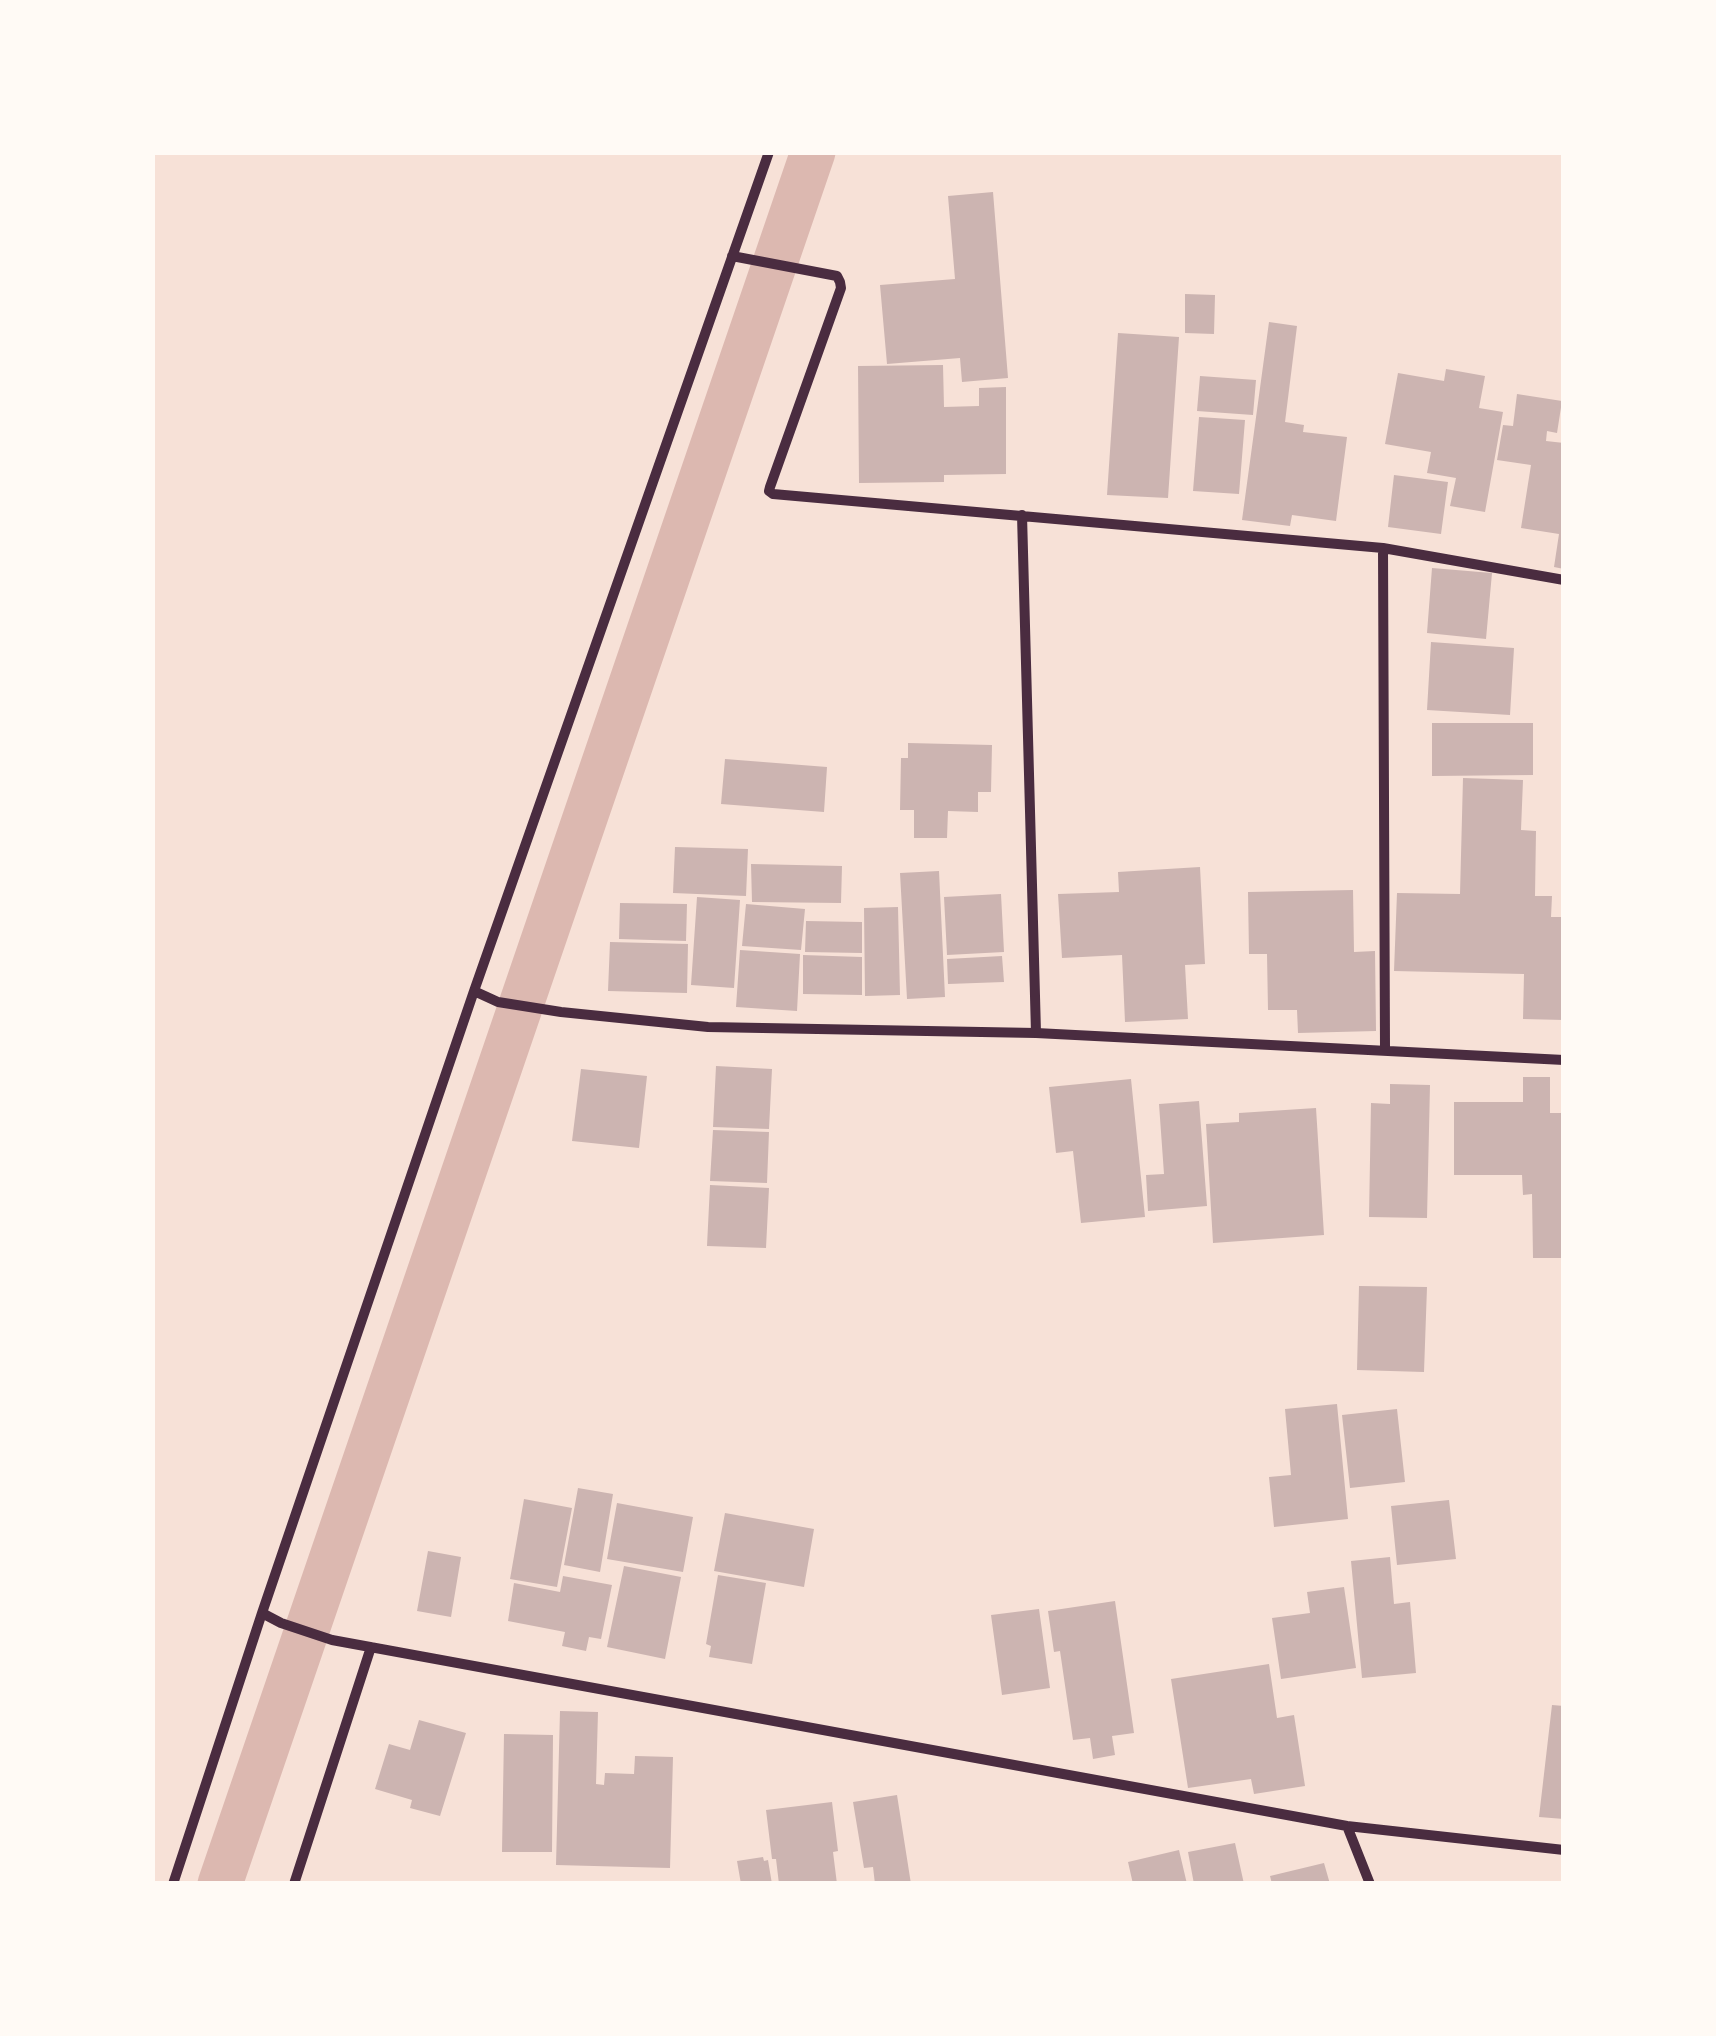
<!DOCTYPE html>
<html>
<head>
<meta charset="utf-8">
<style>
  body { margin:0 }
  #map { position:relative; width:1716px; height:2036px; overflow:hidden; background:#f7e1d7; font-family:Roboto,sans-serif }
  canvas { display:block }
  .frame { position:absolute; inset:0; border:155px solid #fffaf5; pointer-events:none }
</style>
</head>
<body>
<div id="map">
<canvas width="1716" height="2036"></canvas>
<div class="frame"></div>
</div>
<script>
const c = document.querySelector('canvas').getContext('2d');
c.lineJoin = 'round';
const toPath = rows => new Path2D(rows.map(r => 'M' + r).join(''));
function strokePath(path, color, width, dash) { c.strokeStyle = color; c.lineWidth = width; c.lineCap = dash ? 'butt' : 'round'; c.setLineDash(dash || []); c.stroke(path); }
function paint(path, color) { c.fillStyle = color; c.fill(path, 'evenodd'); }
const canal = toPath([
  [220,1884,813,152]
]);
const building = toPath([
  [993,192,1008,378,962,382,960,358,887,364,880,285,955,279,948,196],
  [1185,294,1215,295,1214,334,1185,333],
  [1269,322,1297,326,1285,422,1304,425,1303,432,1347,437,1336,521,1292,515,1290,526,1242,520],
  [1118,333,1179,337,1168,498,1107,495],
  [943,365,944,407,979,406,979,388,1006,387,1006,474,944,475,944,482,859,483,858,366],
  [1446,369,1485,376,1479,408,1503,412,1485,512,1450,506,1456,478,1427,473,1431,452,1385,444,1398,373,1444,381],
  [1200,376,1256,380,1253,415,1197,411],
  [1517,394,1562,401,1557,433,1547,431,1546,441,1564,443,1564,569,1554,567,1559,534,1521,528,1531,465,1497,460,1503,425,1513,426],
  [1199,417,1245,420,1239,494,1193,491],
  [1394,475,1448,482,1441,534,1388,527],
  [1432,568,1492,573,1486,639,1427,633],
  [1431,642,1514,648,1510,715,1427,710],
  [1432,723,1533,723,1533,775,1432,776],
  [908,743,992,745,991,792,978,792,978,812,948,811,947,838,914,838,914,810,900,810,901,758,908,758],
  [725,759,827,767,824,812,721,804],
  [1463,778,1523,780,1521,830,1536,831,1535,896,1552,896,1551,917,1564,917,1564,1020,1523,1019,1524,974,1394,971,1397,893,1460,894],
  [675,847,748,849,746,896,673,893],
  [751,864,842,866,841,903,752,902],
  [1200,867,1205,964,1185,965,1188,1019,1125,1022,1122,955,1062,958,1058,894,1119,892,1118,872],
  [939,871,945,997,907,999,900,873],
  [1353,890,1354,952,1375,951,1376,1031,1298,1033,1297,1010,1268,1010,1267,954,1249,954,1248,892],
  [1001,894,1004,952,947,955,944,897],
  [697,897,740,900,734,988,691,985],
  [620,903,687,904,686,941,619,939],
  [746,904,805,909,801,950,742,946],
  [898,907,900,995,865,996,864,908],
  [806,921,862,922,862,953,805,952],
  [610,942,688,944,687,993,608,991],
  [740,950,800,954,797,1011,736,1007],
  [803,955,862,957,862,995,803,994],
  [1002,956,1004,982,948,984,947,959],
  [716,1066,772,1069,769,1129,713,1127],
  [581,1069,647,1076,639,1148,572,1141],
  [1523,1077,1550,1077,1550,1113,1564,1113,1564,1258,1533,1258,1532,1194,1523,1195,1522,1175,1454,1175,1454,1102,1523,1102],
  [1131,1079,1145,1217,1081,1223,1073,1151,1056,1153,1049,1087],
  [1390,1084,1430,1085,1427,1218,1369,1217,1371,1103,1390,1104],
  [1199,1101,1207,1206,1148,1211,1146,1175,1164,1174,1159,1104],
  [1316,1108,1324,1235,1213,1243,1206,1124,1239,1122,1239,1113],
  [713,1130,769,1132,767,1183,710,1181],
  [710,1185,769,1188,766,1248,707,1246],
  [1359,1286,1427,1287,1424,1372,1357,1370],
  [1337,1404,1348,1519,1274,1527,1269,1477,1291,1475,1285,1409],
  [1397,1409,1405,1482,1350,1488,1342,1415],
  [578,1488,613,1494,600,1572,564,1565],
  [524,1499,572,1508,557,1587,510,1579],
  [1449,1500,1456,1559,1397,1565,1391,1506],
  [617,1503,693,1517,683,1572,607,1559],
  [725,1513,814,1529,804,1587,714,1571],
  [428,1551,461,1557,451,1617,417,1611],
  [1390,1557,1394,1604,1410,1602,1416,1673,1362,1678,1351,1561],
  [624,1566,681,1577,665,1659,607,1647],
  [718,1575,766,1583,752,1664,709,1657,711,1646,706,1644],
  [563,1576,612,1585,601,1639,589,1637,586,1651,562,1646,565,1632,508,1621,514,1583,560,1592],
  [1344,1587,1356,1668,1281,1679,1272,1618,1310,1613,1307,1592],
  [1115,1601,1134,1733,1112,1736,1115,1755,1093,1759,1090,1738,1073,1740,1060,1651,1054,1652,1048,1611],
  [1039,1609,1050,1688,1002,1695,991,1615],
  [1269,1664,1277,1718,1294,1715,1305,1786,1254,1794,1251,1779,1188,1788,1171,1679],
  [1552,1705,1564,1706,1564,1819,1539,1817],
  [560,1711,598,1712,596,1784,604,1785,605,1773,634,1774,635,1756,673,1757,670,1868,556,1865],
  [419,1720,466,1733,440,1816,410,1808,412,1800,375,1789,389,1744,410,1750],
  [504,1734,553,1735,552,1852,502,1852],
  [897,1795,911,1884,875,1884,873,1867,864,1868,853,1802],
  [832,1802,838,1851,833,1852,837,1884,779,1884,776,1859,772,1859,766,1810],
  [1235,1843,1244,1884,1194,1884,1188,1852],
  [1179,1850,1187,1884,1133,1884,1128,1862],
  [763,1857,764,1861,768,1860,772,1884,741,1884,737,1861],
  [1324,1863,1330,1884,1272,1884,1270,1876]
]);
const minor = toPath([
  [732,256,837,276,840,282,841,288,770,487,769,491,773,494,1383,548,1564,580],
  [1022,515,1036,1033],
  [1383,548,1385,1050],
  [474,991,498,1002,561,1012,708,1027,1036,1033,1564,1060],
  [262,1613,281,1623,332,1640,1347,1826,1564,1850],
  [1347,1826,1370,1884],
  [173,1884,262,1613,474,991,769,152],
  [294,1884,371,1647]
]);
strokePath(canal, '#dcb8b0', 45);
paint(building, '#ccb4b1');
strokePath(minor, '#4a2c40', 10);
</script>
</body>
</html>
